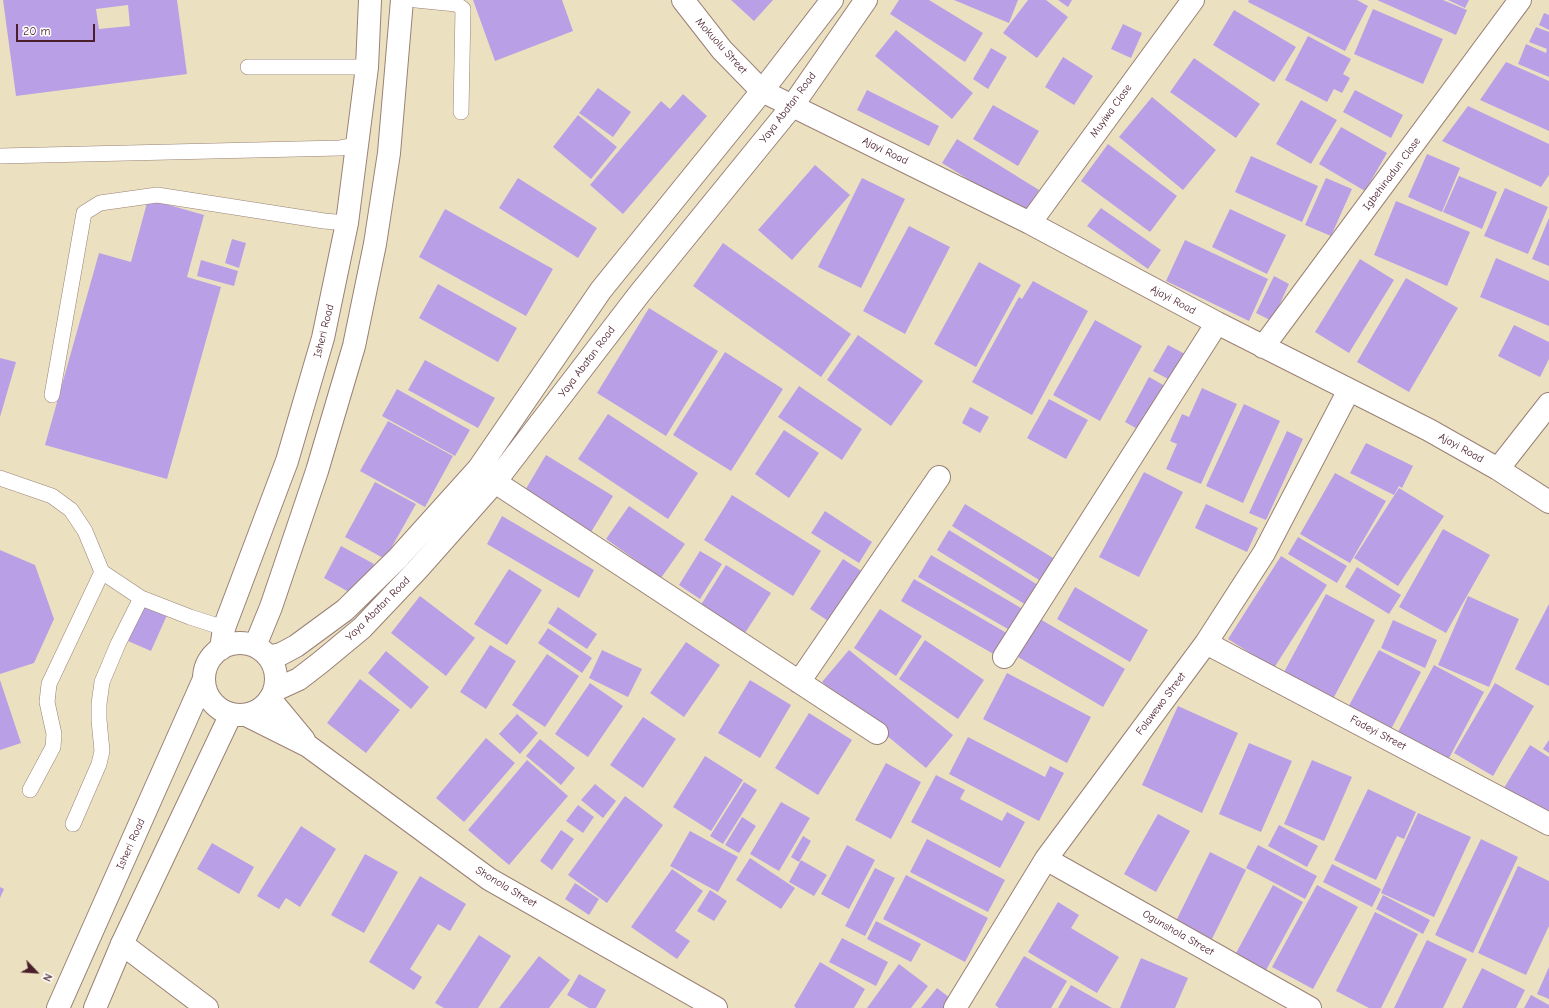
<!DOCTYPE html>
<html>
<head>
<meta charset="utf-8">
<style>
  body { margin:0 }
  #map { position:relative; width:1549px; height:1008px; overflow:hidden; background:#ebe1c0; font-family:"Comic Neue",sans-serif }
  canvas { display:block }
  .north { position:absolute; left:16px; top:952px; width:40px; height:40px; -webkit-text-stroke:3px #fff; paint-order:stroke; rotate:115deg; font-size:11px; font-weight:700; line-height:16px; text-align:center; color:#4a1f2b }
  .north::after { content:''; display:block; margin:auto; width:14px; height:18px; background:#4a1f2b; clip-path:polygon(50% 0,100% 100%,50% 72%,0 100%) }
  .scale { position:absolute; left:16px; top:24px; width:79px; height:18px; box-sizing:border-box; border:2px solid #4a1f2b; border-top:0; padding-left:5px; font-size:12px; line-height:14px; white-space:nowrap; color:#4a1f2b; -webkit-text-stroke:3px #fff; paint-order:stroke }
</style>
</head>
<body>
<div id="map">
<canvas width="1549" height="1008"></canvas>
<div class="north">N</div>
<div class="scale">20 m</div>
</div>
<script>
const c = document.querySelector('canvas').getContext('2d');
c.lineJoin = 'round';
function paint(path, color) { c.fillStyle = color; c.fill(path, 'evenodd'); }
const toPath = rows => new Path2D(rows.map(r => 'M' + r).join(''));
function strokePath(path, color, width, dash) { c.strokeStyle = color; c.lineWidth = width; c.lineCap = dash ? 'butt' : 'round'; c.setLineDash(dash || []); c.stroke(path); }
function write(font, color, halo, rows, align = 'center') {
  c.font = font + ' "Comic Neue",sans-serif'; c.lineWidth = 3.5; c.setLineDash([]); c.textBaseline = 'middle'; c.strokeStyle = halo; c.fillStyle = color; for (const [text, x, y, turn = 0] of rows) {
    c.save(); c.translate(x, y); c.rotate((+turn || 0) * Math.PI / 180); c.textAlign = isNaN(turn) ? turn : align; if (halo) c.strokeText(text, 0, 0); c.fillText(text, 0, 0); c.restore();
  }
}
const building = toPath([
  [3,0,177,0,187,74,16,96],
  [128,5,130,26,99,29,96,9],
  [473,0,562,0,573,31,495,61],
  [731,0,773,0,754,21],
  [899,0,929,0,983,33,965,62,890,14],
  [954,0,1018,0,1009,23],
  [1028,0,1046,0,1068,17,1037,58,1003,33],
  [1058,0,1072,0,1068,7],
  [1249,0,1357,0,1368,6,1345,51,1248,2],
  [1377,0,1443,0,1467,10,1456,35],
  [1448,0,1469,0,1465,8],
  [1373,9,1443,39,1423,84,1354,54],
  [1234,10,1296,47,1274,82,1213,45],
  [1544,13,1549,15,1549,30,1539,25],
  [1123,24,1142,33,1131,58,1111,49],
  [1536,27,1549,32,1549,77,1518,64,1526,44,1546,53,1547,49,1529,42],
  [896,30,973,93,952,119,875,56],
  [1308,36,1351,59,1343,74,1350,78,1342,93,1334,89,1327,102,1285,80],
  [991,48,1007,57,988,89,973,79],
  [1063,57,1093,76,1074,105,1045,87],
  [1194,58,1260,104,1236,138,1170,92],
  [1506,62,1549,81,1549,131,1480,100],
  [598,88,631,112,613,137,579,113],
  [867,90,939,126,929,146,857,110],
  [1355,90,1403,115,1391,138,1343,112],
  [683,94,707,116,623,214,590,185,661,101,670,109],
  [1152,97,1216,150,1183,190,1119,137],
  [1301,100,1337,120,1311,164,1276,144],
  [993,105,1039,131,1018,166,973,139],
  [1468,106,1549,144,1549,175,1541,187,1442,141],
  [578,115,617,147,591,179,553,147],
  [1341,127,1387,153,1365,191,1319,164],
  [957,139,1039,190,1024,214,942,163],
  [1108,144,1177,196,1150,232,1081,181],
  [1427,154,1460,168,1442,212,1408,197],
  [1251,156,1318,186,1302,222,1235,192],
  [815,165,850,195,792,260,758,230],
  [1459,176,1497,192,1482,229,1443,212],
  [518,178,597,228,578,258,499,208],
  [862,178,905,199,861,288,818,267],
  [1326,178,1352,189,1331,236,1305,225],
  [1505,188,1548,207,1528,254,1484,236],
  [148,199,204,215,187,277,221,287,167,479,45,445,99,253,131,262],
  [1396,201,1470,232,1447,286,1374,255],
  [1101,208,1161,250,1148,269,1087,226],
  [445,209,553,269,526,316,419,257],
  [1230,209,1286,235,1267,274,1212,247],
  [1549,218,1549,266,1532,259],
  [909,226,950,247,905,334,863,311],
  [232,239,246,243,239,268,225,263],
  [1185,240,1268,279,1249,321,1166,281],
  [723,243,851,334,821,377,693,286],
  [1496,258,1549,281,1549,326,1480,297],
  [1360,259,1394,280,1349,353,1315,332],
  [201,260,238,271,234,286,197,276],
  [979,262,1021,285,976,367,934,344],
  [1274,276,1289,284,1272,321,1256,313],
  [1406,278,1458,308,1409,392,1357,362],
  [1033,281,1088,311,1032,415,972,382,1019,297,1022,299],
  [438,284,517,328,498,362,419,318],
  [649,308,718,351,666,436,597,393],
  [1095,320,1142,346,1100,421,1053,395],
  [1514,325,1549,342,1549,359,1540,377,1498,356],
  [858,335,923,381,891,426,827,380],
  [1168,345,1185,354,1170,380,1153,371],
  [725,352,783,389,731,471,673,435],
  [0,358,16,362,0,417],
  [425,360,495,398,478,428,408,390],
  [1149,377,1165,386,1141,431,1125,422],
  [799,386,862,429,842,460,778,417],
  [1202,388,1237,404,1201,484,1166,469,1177,444,1170,441,1182,414,1189,417],
  [397,389,470,430,455,456,382,416],
  [1049,399,1088,420,1066,459,1027,438],
  [1244,404,1280,421,1243,503,1206,486],
  [970,407,989,417,980,433,962,423],
  [608,414,698,473,668,519,578,459],
  [388,421,453,456,425,507,360,471],
  [784,430,819,453,789,498,755,474],
  [1287,431,1303,439,1266,520,1249,513],
  [1366,443,1413,466,1402,488,1399,486,1394,495,1350,473],
  [546,455,613,496,588,537,521,497],
  [1144,472,1183,492,1139,577,1099,557],
  [1335,473,1386,501,1350,563,1300,534],
  [375,482,416,504,385,559,345,537],
  [1399,488,1444,516,1398,586,1354,558],
  [732,495,821,551,793,596,704,540],
  [965,504,1058,561,1044,583,952,526],
  [1206,504,1258,528,1247,552,1195,528],
  [629,506,685,544,661,578,606,539],
  [825,511,872,542,859,563,811,533],
  [502,516,594,570,579,598,487,544],
  [1443,529,1490,555,1446,633,1399,607],
  [949,530,1038,585,1026,605,937,550],
  [1298,537,1347,566,1337,583,1288,554],
  [341,546,374,564,356,596,324,578],
  [0,550,35,565,54,619,34,663,0,674],
  [700,551,722,564,700,599,679,585],
  [931,555,1026,611,1013,632,918,577],
  [1281,556,1327,585,1274,668,1228,639],
  [843,559,866,574,833,624,810,609],
  [726,565,771,593,743,636,699,608],
  [1357,567,1401,595,1389,614,1345,587],
  [509,569,542,590,507,645,474,624],
  [914,579,1010,635,997,656,901,601],
  [1075,587,1148,630,1130,662,1057,619],
  [1326,594,1375,620,1333,699,1284,672],
  [420,596,475,638,446,676,391,633],
  [1468,596,1519,619,1489,687,1438,665],
  [145,603,168,613,151,651,128,641],
  [1549,604,1549,686,1515,669],
  [558,607,597,634,587,649,548,623],
  [880,609,922,636,896,676,854,648],
  [1040,619,1125,669,1103,707,1018,657],
  [1393,620,1437,640,1425,668,1381,648],
  [548,628,592,658,582,673,538,643],
  [925,640,984,680,958,719,899,679],
  [686,642,720,665,684,717,650,693],
  [490,645,516,661,486,709,460,692],
  [602,650,642,669,628,697,589,678],
  [849,650,953,735,926,768,822,682],
  [1379,650,1421,672,1388,735,1345,713],
  [386,651,429,687,411,709,368,673],
  [547,654,579,676,545,727,512,705],
  [1434,665,1484,692,1448,760,1398,732],
  [1007,673,1091,717,1067,763,983,719],
  [360,679,400,710,366,753,327,723],
  [0,680,21,743,0,750],
  [750,680,791,705,760,758,718,733],
  [590,683,623,706,588,757,555,734],
  [1495,683,1534,706,1493,776,1454,753],
  [1178,706,1238,733,1202,813,1142,785],
  [809,713,852,740,818,795,775,768],
  [517,714,538,733,520,754,499,734],
  [643,717,676,739,643,788,610,765],
  [968,737,1045,777,1050,766,1064,773,1039,821,949,774],
  [486,738,515,763,464,822,436,798],
  [540,739,575,768,561,785,526,756],
  [1549,740,1549,753,1543,749],
  [1249,743,1292,761,1261,832,1219,814],
  [1530,745,1549,757,1549,810,1547,814,1504,788],
  [705,756,743,780,711,831,673,807],
  [527,760,568,796,509,865,468,830],
  [1312,760,1352,777,1324,841,1284,824],
  [886,763,921,782,891,839,855,820],
  [936,775,965,790,960,799,1002,821,1007,812,1025,822,1000,868,911,822],
  [744,782,757,790,723,844,710,836],
  [595,784,616,801,603,818,581,800],
  [1368,789,1416,812,1404,839,1397,836,1376,880,1334,860],
  [625,796,663,825,607,903,568,875],
  [781,802,810,818,779,871,750,854],
  [578,805,594,817,583,833,566,821],
  [1418,813,1471,837,1434,917,1381,893],
  [1158,814,1190,831,1156,892,1124,874],
  [742,817,756,826,739,853,725,845],
  [1279,825,1318,846,1307,867,1268,846],
  [301,826,336,849,300,907,286,898,279,909,257,896],
  [561,830,574,839,552,870,540,861],
  [690,831,738,857,718,892,670,866],
  [803,836,811,841,799,862,791,857],
  [927,839,1005,880,988,912,910,872],
  [1481,839,1518,857,1473,953,1435,935],
  [212,843,254,867,239,894,197,869],
  [847,845,875,860,849,909,821,894],
  [1258,845,1317,876,1305,899,1246,868],
  [1210,852,1246,870,1212,939,1176,921],
  [365,854,398,872,364,933,331,915],
  [750,858,795,888,781,909,736,880],
  [801,860,827,875,814,896,789,882],
  [1332,864,1381,889,1372,907,1323,882],
  [1518,866,1549,881,1549,926,1526,975,1478,953],
  [875,868,895,878,865,936,845,926],
  [672,869,703,891,675,931,690,941,677,959,631,927],
  [906,875,988,918,965,962,883,919],
  [420,876,466,904,450,931,438,924,410,969,422,977,414,990,369,962],
  [575,883,599,899,589,915,565,899],
  [1273,885,1303,902,1265,972,1235,955],
  [1317,885,1358,907,1313,989,1272,967],
  [0,887,4,889,0,898],
  [710,890,727,901,714,921,697,911],
  [1383,895,1430,920,1423,934,1376,909],
  [1058,902,1079,915,1071,928,1119,957,1097,993,1028,952],
  [1375,912,1418,934,1381,1008,1369,1008,1336,991],
  [876,921,921,944,911,962,867,939],
  [479,935,511,956,478,1008,444,1008,435,1003],
  [842,938,888,962,876,986,829,962],
  [1427,940,1467,959,1443,1008,1394,1008],
  [539,956,570,980,549,1008,499,1008],
  [1024,956,1067,981,1051,1008,999,1008,995,1005],
  [1141,958,1188,978,1175,1008,1120,1008],
  [820,962,865,989,854,1008,796,1008,794,1006],
  [899,964,928,986,911,1008,867,1008],
  [1549,967,1549,999,1537,994],
  [1482,968,1525,990,1516,1008,1462,1008],
  [579,974,606,990,596,1008,589,1008,567,995],
  [1071,985,1112,1008,1058,1008],
  [937,988,950,998,943,1008,921,1008],
  [1531,995,1549,1005,1549,1008,1524,1008]
]);
const lane = toPath([
  [416,0,456,4,463,9,461,112],
  [248,67,367,67],
  [0,156,340,148,357,145],
  [52,395,84,213,100,203,157,195,324,221,347,223],
  [0,478,52,496,71,510,85,531,102,572,141,598,190,617,224,628],
  [30,790,53,747,54,734,47,702,49,684,102,572],
  [73,824,99,764,102,751,99,720,99,704,102,682,118,644,141,598]
]);
const street = toPath([
  [683,0,722,50,762,91,1030,223,1217,323,1429,430,1498,469,1549,502],
  [1030,223,1193,0],
  [1263,347,1520,0],
  [1498,469,1549,404],
  [481,470,495,482,877,733],
  [1206,643,1549,824],
  [1004,657,1217,323],
  [799,682,939,477],
  [270,699,304,740],
  [246,715,308,746,489,879,716,1008],
  [1046,859,1310,1008],
  [122,944,207,1008],
  [955,1008,1046,859,1206,643,1264,553,1349,390]
]);
const secondary = toPath([
  '204 679a36 36 0 1 1 72 0a36 36 0 1 1-72 0Z',
  [255,646,271,607,317,471,354,346,375,244,389,153,402,0],
  [221,649,224,628,287,461,323,338,347,223,367,67,370,0],
  [269,657,281,654,296,646,345,610,398,558,479,468,601,290,762,91,832,0],
  [275,690,299,679,321,662,362,628,417,570,495,482,640,293,793,105,866,0],
  [58,1008,204,679],
  [95,1008,122,944,231,714]
]);
const streetNames = [
  ["Mokuolu Street",721,46,48],
  ["Yaya Abatan Road",788,108,-53],
  ["Muyiwa Close",1111,111,-54],
  ["Ajayi Road",885,151,26],
  ["Igbehinadun Close",1392,174,-53],
  ["Ajayi Road",1173,300,28],
  ["Isheri Road",324,331,-76],
  ["Yaya Abatan Road",587,362,-53],
  ["Ajayi Road",1461,448,29],
  ["Yaya Abatan Road",378,609,-45],
  ["Folawewo Street",1161,704,-53],
  ["Fadeyi Street",1378,733,28],
  ["Isheri Road",131,844,-66],
  ["Shonola Street",506,887,31],
  ["Ogunshola Street",1178,933,30]
];
paint(building, '#b9a0e6');
strokePath(lane, '#9a8076', 16);
strokePath(street, '#9a8076', 24);
strokePath(secondary, '#9a8076', 24);
strokePath(lane, '#fff', 15);
strokePath(street, '#fff', 22);
strokePath(secondary, '#fff', 22);
write('11px', '#4a1f2b', '#fff', streetNames);
</script>
</body>
</html>
